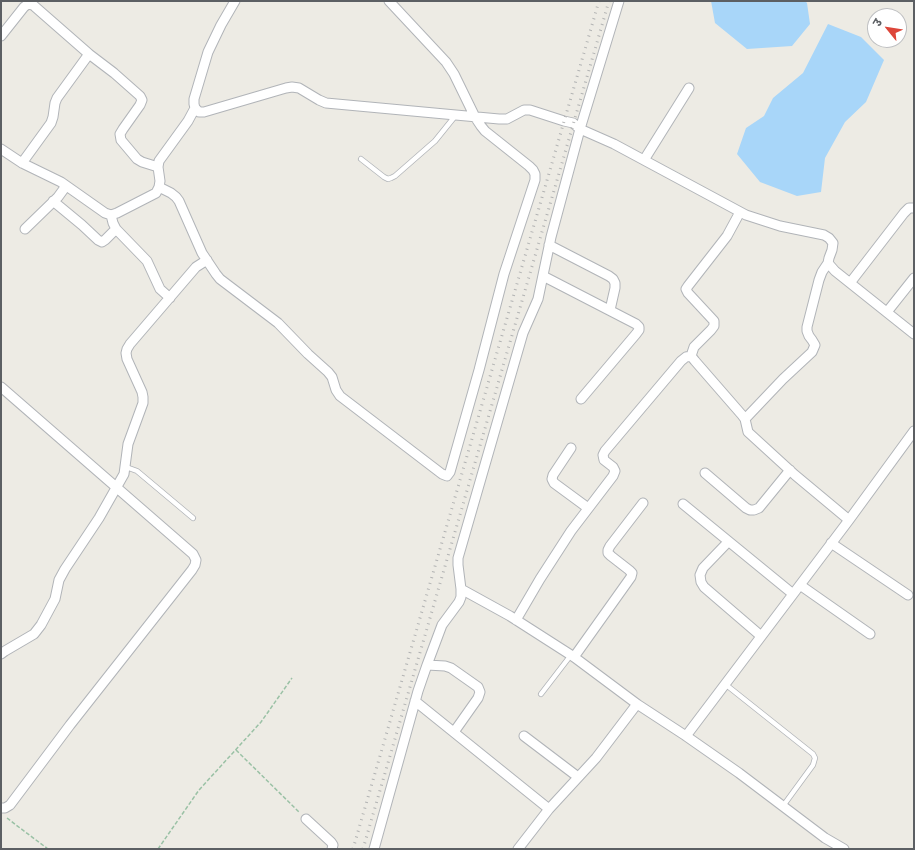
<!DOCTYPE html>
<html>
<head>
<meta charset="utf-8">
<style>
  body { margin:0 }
  #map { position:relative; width:915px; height:850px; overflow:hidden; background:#edebe4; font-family:Poppins,"Noto Sans Devanagari",sans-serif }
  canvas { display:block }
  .frame { position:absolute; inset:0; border:2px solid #5c5f63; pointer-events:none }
  .north { position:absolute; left:867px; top:8px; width:40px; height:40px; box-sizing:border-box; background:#fff; border:1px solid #bebfc1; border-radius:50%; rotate:300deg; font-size:11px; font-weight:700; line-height:16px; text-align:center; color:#5c5f63 }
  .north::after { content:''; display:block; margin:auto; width:14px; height:18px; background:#dd463a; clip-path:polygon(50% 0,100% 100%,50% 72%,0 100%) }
</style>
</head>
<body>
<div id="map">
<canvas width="915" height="850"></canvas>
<div class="frame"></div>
<div class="north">उ</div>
</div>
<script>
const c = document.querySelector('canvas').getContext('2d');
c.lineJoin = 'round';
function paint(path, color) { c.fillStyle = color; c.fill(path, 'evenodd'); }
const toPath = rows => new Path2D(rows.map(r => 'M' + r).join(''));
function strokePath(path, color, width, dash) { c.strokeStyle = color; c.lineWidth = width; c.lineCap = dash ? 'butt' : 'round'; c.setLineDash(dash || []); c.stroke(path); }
const water = toPath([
  [711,1,805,1,807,3,810,24,792,46,747,49,715,23],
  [828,24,861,37,884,60,866,102,845,122,825,158,821,192,797,196,760,182,737,154,746,128,764,116,773,98,803,73]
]);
const path = toPath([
  [236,750,300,813],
  [7,818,16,825,48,849],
  [158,849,199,790,261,722,292,678]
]);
const lane = toPath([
  [361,159,384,177,388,179,391,178,395,176,435,141,456,115],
  [126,467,137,471,193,518],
  [725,684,813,754,815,758,813,765,783,806],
  [541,694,571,655]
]);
const street = toPath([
  [235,1,221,25,208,52,194,99,194,104,195,108,199,112,204,112,286,88,292,87,299,88,319,100,326,103,499,119,507,119,524,110,530,110,564,121,573,123,580,129,614,144,746,215,780,226,824,235,829,238,833,243,832,250,829,258,828,263,835,271,914,334],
  [1,36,24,7,28,4,33,5,89,54,114,73,140,96,142,100,140,105,123,129,120,134,121,140,137,159,142,162,158,167],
  [1,149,22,163,61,182,105,213,111,215,117,213,156,193,159,187,160,181,158,167,159,161,188,121,195,108],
  [644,160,689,88],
  [22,163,51,123,53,117,55,103,57,98,89,54],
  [159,187,171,193,176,197,179,201,202,253,216,274,220,279,278,323,308,354,328,372,332,377,336,390,340,396,442,474,447,476,450,472,479,370,504,274,535,180,535,174,533,170,529,166,485,131,481,126,475,117,454,74,446,62,389,1],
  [53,201,82,225,98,240,102,242,105,240,116,229],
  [111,215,113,223,116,229,147,261,160,289,170,298],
  [25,229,58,197,66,186],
  [549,245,609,276,613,279,615,283,615,288,610,310],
  [543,276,636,324,639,327,639,330,636,334,581,399],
  [850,283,904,213,909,208,914,208],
  [887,312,914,278],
  [691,356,694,347,711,330,714,326,714,321,688,293,686,289,688,286,727,236,740,212],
  [1,387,193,554,196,560,195,565,192,570,70,725,10,805,5,808,1,808],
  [745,419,783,379,812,352,815,345,812,340,809,336,807,331,807,327,819,280,822,272,828,263],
  [571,448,553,475,552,479,554,483,588,508],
  [705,473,746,508,750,510,754,510,759,508,790,470],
  [683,504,793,594],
  [728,542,703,568,700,575,701,582,704,587,761,636],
  [831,543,908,595],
  [800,585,870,634],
  [461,589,510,616,574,657,637,704,686,736,739,773,825,838,844,849],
  [516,620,540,579,571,531,613,476,615,471,613,467,604,460,603,455,605,451,681,361,686,357,691,356,695,361,742,415,745,419,748,432,795,475,849,520],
  [1,654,5,651,34,634,41,625,55,599,59,580,65,569,99,518,124,474,128,444,143,403,143,397,142,392,127,359,126,353,127,349,130,344,196,267,207,260],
  [574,657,631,577,632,573,629,570,611,556,608,553,608,550,610,546,643,503],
  [427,665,445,666,451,668,478,687,480,692,478,698,454,732],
  [415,701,549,809],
  [524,736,578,777],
  [686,736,849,520,914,431],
  [306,819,331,842,333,845,332,849],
  [374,849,418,691,427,665,442,625,459,602,461,597,461,589,458,565,458,558,523,333,538,299,551,237,580,129,619,1],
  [518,849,549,809,596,758,637,704]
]);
const rail = toPath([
  [353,849,599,1],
  [363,849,609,1]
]);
paint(water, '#a8d6f9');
strokePath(lane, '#b1b4b8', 6);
strokePath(street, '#b1b4b8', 11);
strokePath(path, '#9ac1a5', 1.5, [4, 2]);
strokePath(lane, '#fff', 4.5);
strokePath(street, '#fff', 9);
strokePath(rail, '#b2b3b3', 3, [1, 5]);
</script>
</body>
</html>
